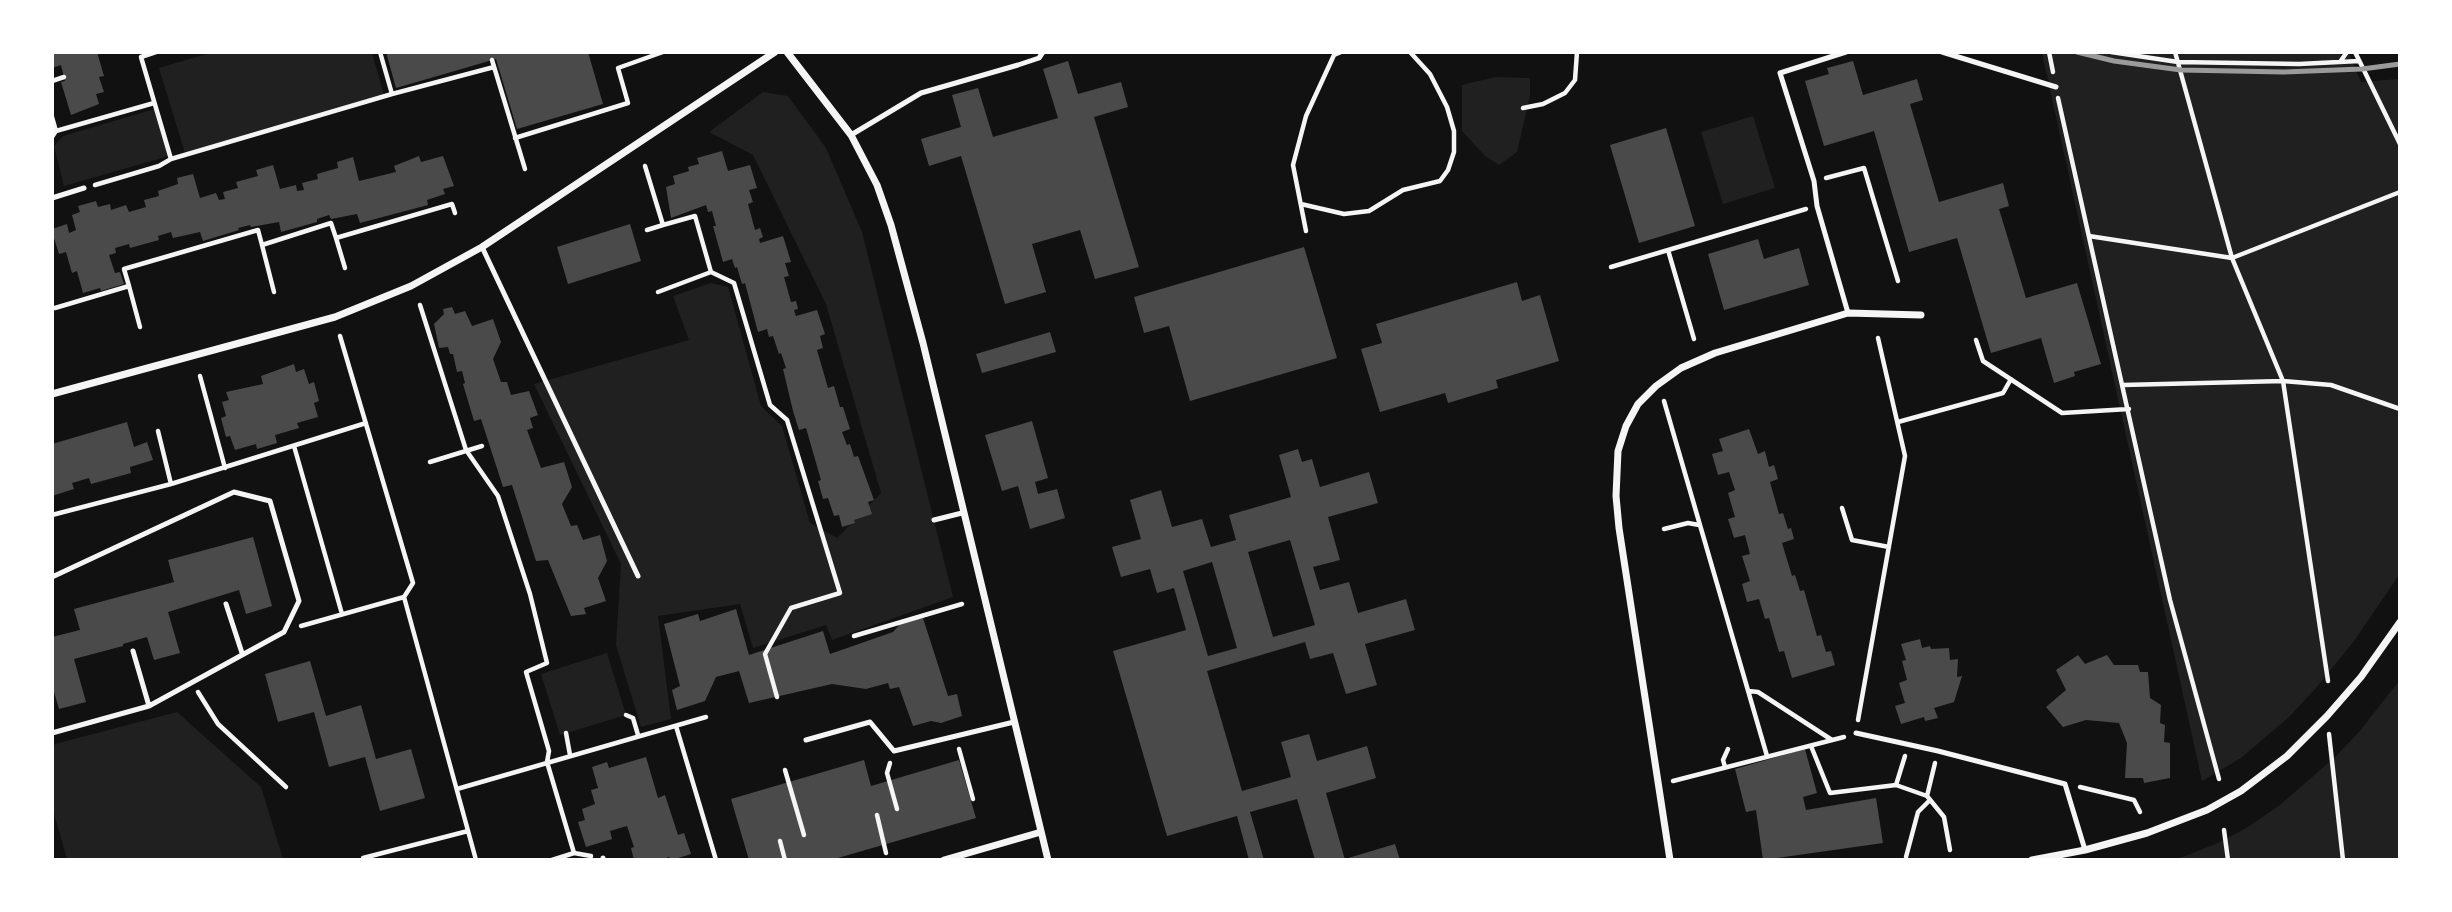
<!DOCTYPE html>
<html>
<head>
<meta charset="utf-8">
<style>
  body { margin:0 }
  #map { position:relative; width:2452px; height:912px; overflow:hidden; background:#111; font-family:"Playfair Display",serif }
  canvas { display:block }
  .frame { position:absolute; inset:0; border:54px solid #fff; pointer-events:none }
</style>
</head>
<body>
<div id="map">
<canvas width="2452" height="912"></canvas>
<div class="frame"></div>
</div>
<script>
const c = document.querySelector('canvas').getContext('2d');
c.lineJoin = 'round';
function paint(path, color) { c.fillStyle = color; c.fill(path, 'evenodd'); }
const toPath = rows => new Path2D(rows.map(r => 'M' + r).join(''));
function strokePath(path, color, width, dash) { c.strokeStyle = color; c.lineWidth = width; c.lineCap = dash ? 'butt' : 'round'; c.setLineDash(dash || []); c.stroke(path); }
const green = toPath([
  [210,53,372,53,384,95,185,153,159,68],
  [2042,53,2349,53,2361,82,2399,79,2399,575,2354,641,2316,688,2289,717,2241,758,2202,781],
  [1496,77,1530,78,1530,96,1517,152,1499,165,1485,156,1462,131,1462,85],
  [763,92,788,96,826,148,862,232,953,597,832,640,826,625,753,648,740,604,658,616,671,719,641,727,616,645,621,564,534,384,689,340,673,296,711,283,728,287,761,406,782,426,810,523,837,538,881,493,826,304,753,155,709,132],
  [155,109,169,156,64,186,54,146,63,136],
  [1753,116,1775,188,1723,204,1701,132],
  [607,653,626,715,560,735,541,674],
  [2399,681,2399,859,2175,860,2218,843,2248,827,2280,805,2334,758,2359,732],
  [177,712,261,787,283,859,67,859,53,810,53,747,55,744]
]);
const building = toPath([
  [52,52,97,52,104,76,99,77,104,92,96,94,99,104,71,115,61,82,65,81,61,65,52,68],
  [386,52,588,52,603,104,517,129,496,59,396,88],
  [1068,61,1078,94,1121,82,1128,107,1094,117,1139,267,1095,279,1080,230,1032,244,1046,292,1005,304,961,156,929,166,921,139,961,127,952,95,978,88,993,137,1058,118,1043,69],
  [1853,61,1863,95,1917,79,1923,100,1910,104,1939,202,2003,183,2009,206,1999,209,2026,298,2077,283,2101,364,2074,372,2075,376,2054,383,2041,338,1991,353,1957,238,1909,252,1874,131,1824,146,1805,81,1829,74,1827,68],
  [1666,128,1695,226,1639,243,1610,145],
  [722,151,728,171,750,165,757,188,749,190,753,202,748,204,755,230,760,228,763,237,759,239,760,243,783,236,791,262,785,263,789,276,784,277,791,302,796,301,798,309,794,310,796,316,817,310,825,334,820,336,823,348,817,350,828,388,834,386,840,407,843,407,850,429,842,432,847,445,850,444,854,457,858,456,874,500,868,502,872,514,854,520,855,523,842,527,839,515,834,516,828,498,823,499,818,481,821,480,806,428,799,430,793,411,783,369,786,368,781,353,779,354,773,336,769,337,767,329,758,332,745,283,742,284,737,267,735,268,732,259,723,262,713,226,716,226,712,211,708,212,706,205,671,218,666,187,675,184,673,176,689,171,688,167,699,164,697,158],
  [419,156,421,162,443,156,454,186,443,189,445,194,427,200,428,205,360,223,357,214,331,219,329,215,317,219,317,222,281,232,279,222,251,227,250,225,238,228,239,230,203,241,200,232,173,238,171,232,158,236,159,240,130,248,129,244,115,248,116,253,109,255,115,273,120,272,124,284,101,291,100,288,83,293,77,271,72,273,66,252,59,254,52,232,52,229,67,224,69,233,76,230,72,215,80,212,78,206,96,201,98,207,110,204,111,210,126,205,129,212,146,207,144,200,159,196,158,191,178,184,177,178,193,174,200,198,216,193,219,200,225,199,223,192,238,188,236,182,258,176,256,170,273,165,280,189,296,185,297,191,304,190,302,183,318,179,317,174,338,168,337,162,353,157,359,181,396,172,394,166],
  [630,224,641,261,568,284,557,247],
  [1758,239,1764,259,1799,248,1809,285,1724,310,1708,254],
  [1304,247,1337,358,1190,401,1169,326,1144,333,1134,297],
  [1517,282,1522,301,1540,295,1559,361,1496,380,1498,388,1448,403,1445,393,1380,412,1361,349,1382,343,1376,324],
  [452,307,455,314,465,311,472,326,493,319,501,342,493,359,501,382,507,382,511,395,529,391,538,415,530,418,533,428,527,430,541,468,564,462,572,487,562,504,571,526,577,525,583,540,600,535,607,561,598,578,606,601,584,608,586,614,571,616,548,560,536,561,512,485,503,487,481,419,474,421,463,384,465,383,462,371,457,372,453,354,450,354,448,347,439,348,434,324,444,314,443,309],
  [1050,332,1056,352,982,373,976,354],
  [294,364,296,372,304,369,309,384,314,382,319,401,314,403,318,417,297,423,299,428,275,435,277,443,257,449,256,444,235,450,230,436,226,437,221,418,226,416,222,402,229,400,226,392,263,384,261,376],
  [1032,421,1048,478,1035,482,1038,494,1057,489,1065,518,1030,529,1018,486,1002,491,985,435],
  [127,422,134,447,147,442,153,460,130,467,131,473,91,484,89,478,72,483,74,489,52,496,52,444],
  [1749,429,1758,454,1765,451,1769,467,1774,465,1778,479,1770,482,1779,514,1783,513,1788,529,1791,528,1794,539,1782,543,1792,576,1795,575,1800,591,1804,590,1817,636,1821,635,1826,652,1831,651,1835,665,1792,678,1784,651,1779,652,1769,618,1765,619,1759,599,1747,602,1742,584,1750,581,1742,556,1750,554,1745,535,1734,538,1728,519,1735,517,1728,493,1735,490,1729,472,1718,475,1712,454,1723,451,1719,439],
  [1298,449,1302,462,1312,459,1320,487,1369,472,1378,503,1328,517,1340,560,1313,567,1320,590,1349,582,1358,613,1406,599,1415,630,1365,644,1377,685,1346,694,1333,653,1310,659,1305,642,1207,671,1242,791,1291,777,1281,742,1309,734,1317,761,1367,746,1376,778,1326,793,1345,860,1315,860,1297,799,1250,812,1264,860,1249,860,1237,816,1167,836,1113,651,1186,630,1174,588,1157,593,1150,569,1121,577,1112,547,1141,539,1130,500,1161,490,1172,527,1202,519,1211,547,1236,540,1229,515,1291,497,1279,455],
  [1290,540,1315,625,1273,637,1248,552],
  [1212,562,1237,648,1208,656,1183,571],
  [253,537,272,606,246,614,239,590,168,612,180,653,154,660,147,637,123,644,123,646,74,659,86,702,59,709,52,685,52,637,80,630,74,609,174,582,168,560],
  [736,609,749,655,823,631,830,654,893,632,902,622,923,618,948,696,957,694,962,716,941,723,931,721,913,726,899,687,890,689,888,683,866,689,832,684,749,703,739,671,716,677,705,701,677,710,672,690,680,686,664,624,698,614,700,621],
  [1920,639,1922,648,1930,646,1931,649,1949,648,1950,660,1958,659,1957,677,1962,676,1954,702,1934,708,1938,718,1925,721,1924,717,1901,724,1895,706,1905,703,1899,683,1907,680,1902,661,1906,660,1901,644],
  [2078,655,2085,664,2107,655,2114,665,2138,665,2140,672,2148,672,2150,698,2161,705,2160,723,2165,725,2164,742,2170,743,2170,778,2144,783,2143,778,2125,778,2127,743,2119,723,2086,720,2063,727,2046,707,2066,690,2056,670],
  [310,661,326,716,361,705,376,759,411,749,425,798,380,811,365,757,329,767,314,712,278,722,265,674],
  [1805,749,1817,793,1803,797,1806,810,1876,798,1883,843,1763,860,1756,810,1746,812,1735,769],
  [646,757,658,798,665,795,678,835,684,833,691,854,672,860,669,857,660,860,634,860,631,848,634,847,627,826,610,831,612,839,586,847,578,822,585,820,582,809,595,804,591,790,598,788,592,767,607,762,609,768],
  [864,760,871,786,959,760,976,818,831,860,749,860,731,799],
  [1395,844,1400,860,1345,860,1345,859]
]);
const path = toPath([
  [156,52,141,57,171,159,392,94],
  [380,52,392,94,494,67],
  [2049,52,2053,72],
  [2111,52,2178,62,2299,64,2359,61],
  [2175,52,2232,258,2283,381,2328,681],
  [2355,52,2400,144],
  [492,60,525,169],
  [2340,62,2347,52],
  [52,81,64,77],
  [2058,98,2170,600,2219,779],
  [1523,108,1543,104,1565,93,1575,80,1577,52],
  [52,117,56,131],
  [52,137,56,131,154,103],
  [515,138,628,103,618,68,663,52],
  [645,166,663,225,695,216,711,272,734,283,770,405,787,420,840,593,791,608,765,654,777,697],
  [1826,178,1864,168,1898,281],
  [95,185,159,166,171,159],
  [1301,204,1344,214,1369,211,1403,190,1440,181,1448,170,1454,152,1454,131,1447,107,1430,74,1410,52],
  [647,230,663,225],
  [1306,231,1293,165,1306,116,1334,55,1341,52],
  [2089,236,2232,258,2400,192],
  [336,238,345,268],
  [262,245,274,292],
  [1668,250,1694,339],
  [1611,267,1806,209],
  [129,286,140,327],
  [658,292,711,272],
  [420,305,466,450,498,496,530,594,547,663,526,672,549,751,547,762,574,853,591,856],
  [55,308,129,286,124,269,258,230,262,245,331,223,336,238,452,204,455,213],
  [340,336,413,583,404,597,476,860],
  [1976,340,1983,361,2062,413,2129,409],
  [200,376,225,468],
  [2123,385,2283,381,2331,385,2400,409],
  [1664,401,1767,756],
  [1898,422,2003,393,2011,379],
  [158,431,171,484],
  [294,446,342,614],
  [430,462,482,446],
  [1842,508,1852,540,1889,547],
  [52,515,171,484,366,423],
  [1664,529,1688,523,1699,525],
  [301,626,404,597],
  [854,636,962,604],
  [1749,691,1758,692,1832,740],
  [198,692,218,724,286,787],
  [626,715,633,718,638,735],
  [1858,720,1905,456,1878,338],
  [676,726,716,860],
  [566,733,570,755],
  [2329,734,2343,860],
  [1811,746,1830,793,1896,785,1927,796],
  [959,749,973,799],
  [890,763,887,773,897,809],
  [1935,763,1927,796,1944,817,1950,850],
  [1725,767,1723,760,1728,749],
  [785,770,804,835],
  [1673,781,1844,737],
  [1896,785,1905,756],
  [2080,787,2134,800,2140,812],
  [457,789,706,717],
  [877,815,886,853],
  [2224,830,2228,860],
  [780,841,785,860],
  [1906,857,1918,812,1930,800],
  [363,858,468,831],
  [552,860,574,853]
]);
const service = toPath([
  [1846,52,1780,73,1814,181,1817,206,1848,313],
  [1942,52,2056,87],
  [851,135,921,93,1018,65,1039,58,1043,52],
  [52,198,84,188],
  [482,247,638,576],
  [934,520,962,513],
  [52,577,234,492,270,501,299,601,284,632,149,706,52,733],
  [226,604,242,653],
  [133,651,149,706],
  [1856,733,1938,751,2065,784,2085,850],
  [806,740,870,722,894,751,1014,722],
  [603,858,603,860]
]);
const minor = toPath([
  [787,52,851,135,877,185,891,225,923,343,1048,860],
  [52,394,335,317,411,286,482,247,775,52],
  [944,860,1041,832],
  [1670,860,1619,528,1616,496,1618,451,1626,426,1638,404,1656,386,1681,368,1715,353,1848,313,1921,315],
  [2032,860,2085,850,2147,833,2207,810,2241,791,2287,756,2327,716,2361,677,2400,622]
]);
const rail = toPath([
  [2077,52,2114,61,2181,70,2284,72,2362,69,2400,64]
]);
paint(green, '#202020');
paint(building, '#4a4a4a');
strokePath(path, '#f5f5f5', 4.5);
strokePath(service, '#f5f5f5', 5);
strokePath(minor, '#f5f5f5', 7);
strokePath(rail, '#9a9a9a', 5);
</script>
</body>
</html>
